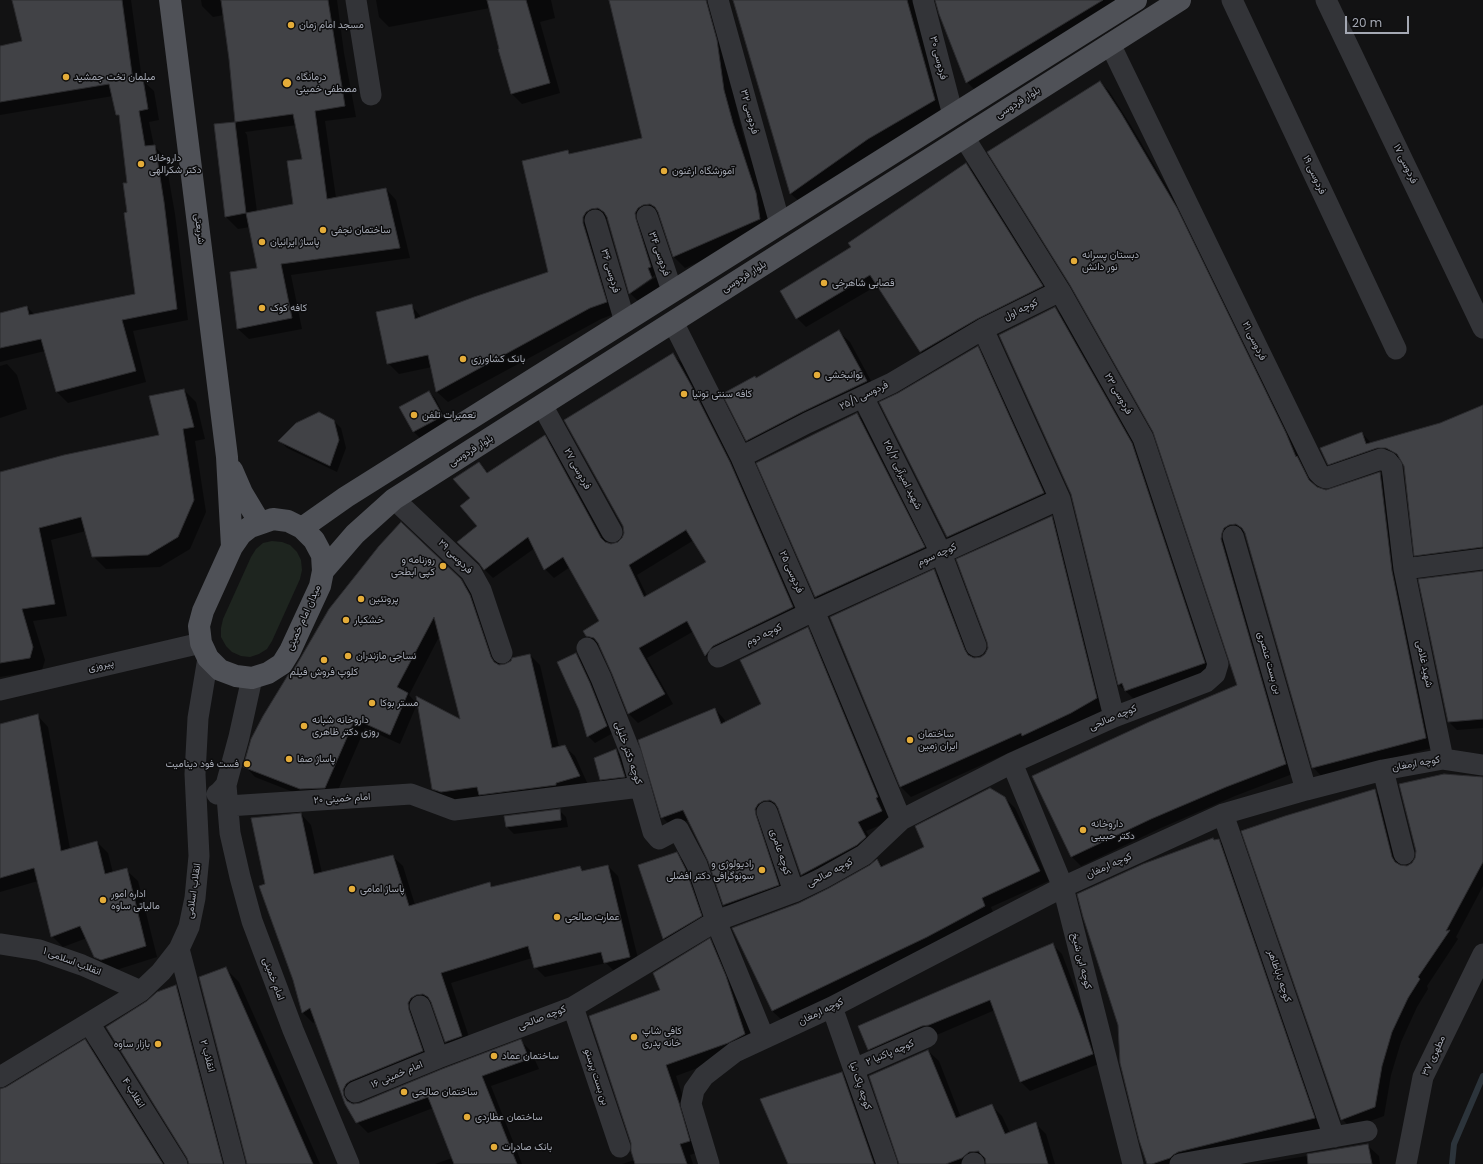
<!DOCTYPE html>
<html>
<head>
<meta charset="utf-8">
<style>
  body { margin:0 }
  #map { position:relative; width:1483px; height:1164px; overflow:hidden; background:#121213; font-family:Poppins,sans-serif }
  canvas { display:block }
  .scale { position:absolute; left:1345px; top:16px; width:64px; height:18px; box-sizing:border-box; border:2px solid #a4a8b3; border-top:0; padding-left:5px; font-size:12px; line-height:14px; white-space:nowrap; color:#a4a8b3; -webkit-text-stroke:3px #0d0d0e; paint-order:stroke }
</style>
</head>
<body>
<div id="map">
<canvas width="1483" height="1164"></canvas>
<div class="scale">20 m</div>
</div>
<script>
const c = document.querySelector('canvas').getContext('2d');
c.lineJoin = 'round';
function paint(path, color) { c.fillStyle = color; c.fill(path, 'evenodd'); }
const toPath = rows => new Path2D(rows.map(r => 'M' + r).join(''));
function strokePath(path, color, width, dash) { c.strokeStyle = color; c.lineWidth = width; c.lineCap = dash ? 'butt' : 'round'; c.setLineDash(dash || []); c.stroke(path); }
function write(font, color, halo, rows, align = 'center') {
  c.font = font + ' Poppins,Vazirmatn,sans-serif'; c.lineWidth = 3; c.setLineDash([]); c.textBaseline = 'middle'; c.strokeStyle = halo; c.fillStyle = color; for (const [text, x, y, turn = 0] of rows) {
    c.save(); c.translate(x, y); c.rotate((+turn || 0) * Math.PI / 180); c.textAlign = isNaN(turn) ? turn : align; if (halo) c.strokeText(text, 0, 0); c.fillText(text, 0, 0); c.restore();
  }
}
const green = toPath([
  [272,541,282,542,290,545,297,552,301,560,302,570,300,579,272,641,267,649,259,654,250,657,241,656,232,652,226,646,221,637,221,628,223,619,251,557,256,549,263,543]
]);
const shadow = toPath([
  [13,0,131,0,142,80,154,91,159,120,149,122,154,146,165,157,175,214,188,320,133,331,146,382,68,403,57,392,45,351,0,362,0,314,27,307,35,315,136,295,129,213,128,184,120,118,117,115,113,96,0,115,0,47,24,42],
  [201,0,337,0,344,53,356,117,325,121,336,198,386,189,396,200,410,258,291,275,302,329,249,339,238,329,258,268,250,227,238,229,226,217,216,125,237,123,230,59,224,15,213,17,202,6],
  [297,125,303,160,294,205,257,212,247,135,245,132],
  [376,0,551,0,555,18,540,22,560,93,522,104,512,94,490,8,389,27,379,17],
  [610,0,719,0,735,101,743,135,766,205,770,230,685,268,674,257,660,215,654,215,662,289,641,304,630,293,608,219,602,219,617,313,601,319,448,402,437,392,432,367,399,374,388,363,411,305,422,318,549,273,568,151,571,155,643,138],
  [655,275,656,277,635,291,635,289],
  [734,0,913,0,945,111,802,204,791,194],
  [936,0,1132,0,978,93,967,82,940,14],
  [1100,82,1109,91,1130,124,1186,219,1317,488,1325,491,1380,473,1389,482,1435,747,1322,777,1313,767,1246,533,1239,533,1295,773,1235,796,1161,828,1081,866,1072,857,1238,686],
  [966,164,975,173,1051,295,930,361,921,352,878,285,806,327,797,318,852,247],
  [1055,308,1065,318,1141,454,1214,672,1135,700,1119,685,1072,494],
  [839,332,850,342,877,392,758,451,747,440,756,379],
  [977,347,987,357,1053,503,957,547,947,537,880,403,898,395],
  [672,354,682,363,700,395,739,472,802,616,714,664,705,655,694,631,647,658,673,704,638,723,629,714,613,673,600,646,596,645,587,636,600,621,570,567,554,578,545,569,535,548,493,578,484,569,478,526,471,498,479,464,489,473,545,436,554,445,608,544,611,545,619,543,623,538],
  [694,540,708,563,647,596,637,575],
  [7,364,17,375,27,409,0,418,0,366],
  [184,390,196,402,205,439,195,441,206,512,190,549,160,567,106,569,93,556,86,531,51,540,67,616,33,621,45,660,42,670,0,677,0,473,160,436],
  [429,392,435,398,448,423,420,438,414,432,401,407],
  [1483,406,1483,556,1424,564,1415,555,1405,465,1402,460,1395,456,1337,473,1329,464,1362,433,1371,443,1440,423],
  [857,414,868,424,934,558,827,607,816,597,758,463],
  [334,421,341,428,346,448,337,472,287,448,280,441],
  [1052,517,1062,527,1107,708,1081,723,1033,746,1030,743,911,797,901,787,831,618,934,571,944,581,974,659,981,658,986,655],
  [1483,572,1483,728,1457,730,1449,722],
  [461,580,471,591,480,606,500,666,506,665,530,655,540,665,559,747,564,746,575,756,589,787,452,802,444,799,433,789,462,720,440,635,409,695,417,704,400,744,365,728,335,797,311,799,255,777,245,766],
  [807,628,817,638,891,821,866,831,875,847,811,884,802,875,780,809,773,810,788,894,734,914,724,905,709,861,689,820,672,827,662,817,715,709,724,719,726,723,762,705],
  [576,654,583,661,613,733,595,743,588,736],
  [37,715,48,727,70,849,97,842,108,853,113,873,126,870,138,881,157,957,113,971,107,968,95,957,87,938,63,947,52,936,38,881,0,892,0,725],
  [616,750,623,757,631,783,608,786,601,779],
  [1483,778,1483,886,1456,937,1458,939,1427,986,1428,989,1417,1007,1401,1042,1391,1075,1384,1116,1351,1128,1342,1119,1374,790,1383,799,1401,866,1407,867,1413,863],
  [1005,798,1015,808,1049,881,991,907,994,915,937,946,782,1020,772,1011,800,904,870,866,877,860,884,867,925,848],
  [559,810,566,817,568,827,514,834,507,827,505,817],
  [301,814,311,825,322,873,392,856,403,866,415,905,489,883,494,888,580,867,584,872,608,866,618,876,640,967,616,973,606,963,545,977,535,967,532,958,451,983,472,1046,457,1052,446,1042,433,1004,426,1005,433,1062,353,1101,354,1105,360,1104,521,1041,531,1051,539,1069,491,1086,522,1164,435,1164,452,1158,433,1108,368,1133,357,1122,346,1103,316,1021,313,1023,303,1013,267,885],
  [1213,839,1215,841,1219,840,1229,850,1324,1128,1185,1164,1148,1164],
  [676,854,687,864,711,926,674,949,664,938],
  [710,940,720,950,755,1044,738,1053,676,1076,689,1115,699,1152,690,1155,693,1164,622,1164,635,1160,661,991],
  [1053,945,1062,954,1090,1028,1101,1063,1030,1091,1021,1082,995,1010,939,1034,932,1035,878,1059,869,1049],
  [225,968,239,982,320,1164,248,1164],
  [176,986,190,1000,232,1164,190,1164],
  [85,1041,99,1055,167,1164,0,1164,0,1090,7,1088],
  [928,1051,939,1061,961,1118,992,1106,1002,1116,1010,1133,1035,1123,1046,1134,1055,1164,987,1164,986,1161,977,1164,900,1164],
  [842,1073,852,1083,880,1164,790,1164],
  [1368,1146,1379,1156,1380,1164,1258,1164]
]);
const stream = toPath([
  [1452,1164,1454,1144,1483,1076]
]);
const building = toPath([
  [12,0,122,0,133,81,143,79,148,109,139,111,145,146,155,145,164,202,177,309,122,320,136,371,56,392,41,339,0,348,0,313,27,306,29,315,135,294,124,213,127,212,123,183,127,183,119,115,116,115,109,84,0,102,0,46,22,41,12,0],
  [221,0,328,0,345,106,315,111,327,199,386,188,400,248,281,264,292,318,237,329,230,272,257,268,246,213,293,204,287,161,302,159,293,114,235,122,229,59,221,0],
  [487,0,526,0,550,83,511,94,498,49,499,49,487,0],
  [609,0,706,0,717,40,724,90,733,123,756,193,760,219,673,257,658,212,655,207,650,204,643,205,638,208,635,213,636,219,651,267,648,268,652,278,629,294,607,217,604,212,598,208,591,209,586,212,583,217,583,223,607,302,590,308,436,392,428,355,387,364,376,312,412,304,415,319,474,297,548,272,522,161,568,150,569,154,642,138,609,0],
  [733,0,907,0,935,100,868,139,790,194,733,0],
  [935,0,1103,0,966,83,939,14,935,0],
  [1100,81,1121,113,1177,208,1286,433,1296,457,1297,456,1309,480,1317,487,1326,490,1380,472,1392,571,1426,738,1312,768,1245,533,1242,528,1236,524,1229,525,1224,528,1222,533,1221,539,1286,764,1226,787,1151,819,1071,857,1032,776,1149,722,1237,685,1153,432,1070,285,987,152,1100,81],
  [235,122,246,213,225,217,214,124,235,122],
  [966,163,1043,286,977,319,920,352,870,275,796,319,780,291,851,247,848,243,966,163],
  [1055,307,1132,443,1205,663,1125,691,1122,683,1118,685,1071,494,999,335,1055,307],
  [839,330,867,381,802,412,746,441,722,394,755,376,756,378,839,330],
  [978,346,1044,493,947,537,879,402,898,393,978,346],
  [673,353,691,385,730,462,793,607,713,646,705,656,687,621,639,648,665,694,628,714,612,674,598,643,594,638,586,636,583,631,599,621,563,557,544,570,528,537,484,570,479,563,457,542,477,526,460,506,470,498,453,479,479,462,487,473,545,435,601,538,605,542,611,544,618,542,622,538,624,533,623,526,564,420,673,353],
  [686,530,706,562,644,597,629,565,686,530],
  [184,389,194,427,183,429,194,500,178,537,148,555,92,557,81,517,39,528,55,604,22,609,33,647,30,658,0,663,0,472,64,455,159,435,149,396,184,389],
  [429,391,443,416,413,432,399,407,429,391],
  [1483,405,1483,547,1414,556,1404,466,1397,454,1386,448,1377,448,1328,465,1320,448,1362,432,1366,444,1440,423,1483,405],
  [319,412,334,420,339,440,330,466,278,441,296,423,319,412],
  [857,413,925,547,815,597,756,463,857,413],
  [1052,516,1097,698,1071,713,1022,736,1021,733,900,787,830,617,934,569,965,650,968,655,974,658,981,657,985,654,988,648,987,642,956,559,1052,516],
  [401,522,461,579,470,595,491,657,494,662,499,665,505,664,511,661,512,658,530,654,552,748,565,745,580,776,556,783,556,785,479,795,477,787,441,792,432,789,416,696,460,719,434,617,397,687,408,693,390,735,355,719,325,788,300,789,243,767,251,739,263,716,288,675,293,671,329,609,379,546,401,522],
  [1483,571,1483,719,1448,722,1418,579,1483,571],
  [808,627,878,797,876,798,882,811,858,822,866,837,857,845,801,875,778,808,775,803,770,800,763,801,758,804,755,809,756,815,779,885,723,905,708,861,683,810,661,818,638,740,715,708,721,724,761,704,740,660,808,627],
  [576,653,590,683,607,726,587,737,579,710,557,662,576,653],
  [38,714,61,851,97,841,105,874,127,868,146,946,101,960,94,957,80,926,51,937,34,868,0,878,0,724,38,714],
  [616,749,625,777,600,780,594,758,616,749],
  [1444,774,1483,777,1483,862,1446,931,1450,930,1418,977,1420,979,1408,998,1392,1032,1382,1066,1375,1107,1341,1120,1241,831,1285,816,1375,789,1392,857,1395,862,1400,865,1407,866,1412,863,1415,858,1416,851,1399,784,1444,774],
  [990,788,1005,797,1040,871,982,898,985,906,927,937,772,1011,732,928,799,903,829,888,870,865,877,859,881,867,924,847,915,826,990,788],
  [560,809,561,820,506,827,504,816,560,809],
  [301,813,314,874,393,855,409,906,490,882,491,887,580,866,582,871,608,865,630,957,604,963,601,952,534,968,528,946,441,973,462,1036,445,1042,431,1002,428,997,423,994,416,995,411,998,408,1003,409,1010,423,1051,350,1081,346,1084,343,1090,344,1096,347,1101,353,1104,360,1103,442,1069,521,1039,529,1059,482,1076,517,1164,454,1164,428,1097,356,1123,345,1104,310,1008,302,1013,293,980,259,886,265,884,251,818,301,813],
  [1213,838,1214,840,1219,839,1315,1118,1178,1152,1173,1155,1170,1158,1152,1164,1147,1164,1139,1140,1120,1063,1118,1025,1083,917,1077,894,1143,864,1213,838],
  [677,852,686,870,702,916,663,939,638,865,677,852],
  [710,938,726,976,745,1034,728,1043,666,1065,679,1103,690,1141,680,1144,687,1164,635,1164,631,1151,631,1143,589,1016,660,990,653,973,710,938],
  [1053,943,1081,1018,1093,1054,1020,1082,990,1000,929,1025,922,1026,868,1050,858,1026,955,984,1053,943],
  [226,967,313,1164,247,1164,199,977,226,967],
  [176,985,223,1164,189,1164,187,1158,106,1027,147,1001,157,992,176,985],
  [85,1039,163,1164,0,1164,0,1089,6,1087,85,1039],
  [928,1050,956,1118,992,1104,1005,1134,1036,1122,1048,1164,986,1164,985,1158,979,1152,979,1151,969,1152,962,1158,946,1164,899,1164,869,1076,928,1050],
  [842,1072,874,1164,788,1164,760,1099,842,1072],
  [1368,1144,1372,1164,1308,1164,1307,1154,1368,1144]
]);
const minor = toPath([
  [356,0,371,95],
  [718,0,780,224],
  [923,0,953,115],
  [1232,0,1396,349],
  [1326,0,1483,328],
  [1110,44,1318,472,1322,476,1326,478,1381,459,1388,462,1392,467,1404,569,1443,759],
  [647,216,672,291],
  [595,220,625,322],
  [673,322,741,457,809,613,814,611,901,820],
  [983,329,1060,499,1114,717],
  [863,397,941,553,976,646],
  [542,405,612,532],
  [741,457,807,423,892,383,983,329,1060,291],
  [394,499,471,572,481,590,502,653],
  [1233,536,1306,790],
  [1404,569,1483,559],
  [814,611,1060,499],
  [587,648,601,678,631,754,653,832,659,839,678,829,697,865,716,921,764,1038],
  [718,657,809,613],
  [0,690,201,643],
  [1012,763,1063,887,1133,1164],
  [1383,770,1404,854],
  [226,785,230,833,240,877,252,921,293,1030,349,1164],
  [217,794,219,793,226,785,239,737,252,678],
  [228,806,411,794,454,810,640,787],
  [767,812,794,892],
  [1223,814,1334,1137],
  [0,944,39,950,82,965,141,991],
  [179,949,235,1164],
  [420,1006,438,1058],
  [573,1007,620,1147],
  [832,1007,887,1164],
  [89,1023,177,1164],
  [854,1069,927,1037],
  [0,1077,122,1003,141,991,161,972,179,949,189,927,195,898,199,856,195,774,198,718,208,658],
  [355,1092,438,1058,573,1007,716,921,794,892,823,878,864,855,901,820,1012,763,1114,717,1206,682,1215,674,1218,664,1143,438,1060,291,964,137],
  [709,1164,691,1104,694,1090,704,1076,735,1052,832,1007,1063,887,1223,814,1306,790,1383,770,1443,759,1483,765],
  [972,1164,974,1163],
  [1180,1164,1367,1131],
  [1406,1164,1423,1077,1483,954]
]);
const major = toPath([
  [170,0,227,457,232,547,203,611,199,626,201,643,208,658,220,670,236,676,252,678,268,673,282,664,290,651,320,586,323,571,322,555,314,540,302,528,288,521,273,519,250,527,241,534,232,547],
  [232,470,242,493,260,523],
  [302,528,346,497,1136,0],
  [323,571,355,534,394,499,1180,0]
]);
const markers = [
  [291,25,4,"#e4ac39"],
  [66,77,4,"#e4ac39"],
  [287,83,5,"#e4ac39"],
  [141,164,4,"#e4ac39"],
  [664,171,4,"#e4ac39"],
  [323,230,4,"#e4ac39"],
  [262,242,4,"#e4ac39"],
  [1074,261,4,"#e4ac39"],
  [824,283,4,"#e4ac39"],
  [262,308,4,"#e4ac39"],
  [463,359,4,"#e4ac39"],
  [817,375,4,"#e4ac39"],
  [684,394,4,"#e4ac39"],
  [414,415,4,"#e4ac39"],
  [443,566,4,"#e4ac39"],
  [361,599,4,"#e4ac39"],
  [346,620,4,"#e4ac39"],
  [348,656,4,"#e4ac39"],
  [324,660,4,"#e4ac39"],
  [372,703,4,"#e4ac39"],
  [304,726,4,"#e4ac39"],
  [910,740,4,"#e4ac39"],
  [289,759,4,"#e4ac39"],
  [247,764,4,"#e4ac39"],
  [1083,830,4,"#e4ac39"],
  [762,870,4,"#e4ac39"],
  [352,889,4,"#e4ac39"],
  [103,900,4,"#e4ac39"],
  [557,917,4,"#e4ac39"],
  [634,1037,4,"#e4ac39"],
  [158,1044,4,"#e4ac39"],
  [494,1056,4,"#e4ac39"],
  [404,1092,4,"#e4ac39"],
  [467,1117,4,"#e4ac39"],
  [494,1147,4,"#e4ac39"]
];
const poiNames = [
  ["مسجد امام زمان",299,25],
  ["مبلمان تخت جمشید",74,77],
  ["درمانگاه",296,77],
  ["مصطفی خمینی",296,89],
  ["داروخانه",149,158],
  ["دکتر شکرالهی",149,170],
  ["آموزشگاه ارغنون",672,171],
  ["ساختمان نجفی",331,230],
  ["پاساژ ایرانیان",270,242],
  ["دبستان پسرانه",1082,255],
  ["نور دانش",1082,267],
  ["قصابی شاهرخی",832,283],
  ["کافه کوک",270,308],
  ["بانک کشاورزی",471,359],
  ["توانبخشی",825,375],
  ["کافه سنتی توتیا",692,394],
  ["تعمیرات تلفن",422,415],
  ["روزنامه و",435,560,"right"],
  ["کپی ابطحی",435,572,"right"],
  ["پروتئین",369,599],
  ["خشکبار",354,620],
  ["نساجی مازندران",356,656],
  ["کلوپ فروش فیلم",324,672,"center"],
  ["مستر بوکا",380,703],
  ["داروخانه شبانه",312,720],
  ["روزی دکتر ظاهری",312,732],
  ["ساختمان",918,734],
  ["ایران زمین",918,746],
  ["پاساژ صفا",297,759],
  ["فست فود دینامیت",239,764,"right"],
  ["داروخانه",1091,824],
  ["دکتر حبیبی",1091,836],
  ["رادیولوژی و",754,864,"right"],
  ["سونوگرافی دکتر افضلی",754,876,"right"],
  ["پاساژ امامی",360,889],
  ["اداره امور",111,894],
  ["مالیاتی ساوه",111,906],
  ["عمارت صالحی",565,917],
  ["کافی شاپ",642,1031],
  ["خانه پدری",642,1043],
  ["بازار ساوه",150,1044,"right"],
  ["ساختمان عماد",502,1056],
  ["ساختمان صالحی",412,1092],
  ["ساختمان عطاردی",475,1117],
  ["بانک صادرات",502,1147]
];
const streetNames = [
  ["فردوسی ۳۰",938,58,76],
  ["بلوار فردوسی",1018,103,-32],
  ["فردوسی ۳۲",749,112,75],
  ["فردوسی ۱۷",1405,164,64],
  ["فردوسی ۱۹",1314,175,65],
  ["شریعتی",199,229,83],
  ["فردوسی ۳۴",659,254,71],
  ["فردوسی ۳۶",610,271,74],
  ["بلوار فردوسی",744,277,-32],
  ["کوچه اول",1021,310,-26],
  ["فردوسی ۲۱",1254,341,64],
  ["فردوسی ۲۳",1118,394,60],
  ["فردوسی ۲۵/۱",864,396,-26],
  ["بلوار فردوسی",471,451,-32],
  ["فردوسی ۲۷",577,469,61],
  ["شهید امیرآبی ۲۵/۲",902,475,64],
  ["کوچه سوم",937,555,-24],
  ["فردوسی ۲۹",455,557,45],
  ["فردوسی ۲۵",791,572,66],
  ["میدان امام خمینی",304,618,-66],
  ["کوچه دوم",764,635,-25],
  ["بن بست عنصری",1269,663,74],
  ["شهید غلامی",1424,664,78],
  ["پیروزی",101,666,-13],
  ["کوچه صالحی",1113,718,-23],
  ["کوچه دکتر خلیلی",628,753,71],
  ["کوچه ارمغان",1416,764,-10],
  ["امام خمینی ۲۰",342,799,-4],
  ["کوچه عامری",780,852,72],
  ["کوچه ارمغان",1109,866,-24],
  ["کوچه صالحی",830,873,-28],
  ["انقلاب اسلامی",194,891,-82],
  ["کوچه ابن شیخ",1081,961,76],
  ["انقلاب اسلامی ۱",72,962,21],
  ["کوچه باباطاهر",1279,976,71],
  ["امام خمینی",273,979,69],
  ["کوچه ارمغان",821,1012,-26],
  ["کوچه صالحی",542,1018,-21],
  ["کوچه پاکنیا ۲",890,1053,-23],
  ["انقلاب ۲",207,1056,75],
  ["مطهری ۳۷",1434,1056,-65],
  ["امام خمینی ۱۶",397,1075,-23],
  ["بن بست پرستو",596,1077,72],
  ["کوچه پاک نیا",860,1086,71],
  ["انقلاب ۴",133,1093,58]
];
paint(green, '#1e251f');
paint(shadow, '#0007');
strokePath(stream, '#2c343b', 6);
paint(building, '#414246');
strokePath(building, '#2c2c2f', 1);
strokePath(minor, '#333438', 21);
strokePath(major, '#4f5157', 22);
for (const [x, y, r, color] of markers) { const dot = new Path2D(); dot.arc(x, y, r, 0, 2 * Math.PI); c.fillStyle = color; c.fill(dot); strokePath(dot, '#0d0d0e', 1.5); }
write('10px', '#a4a8b3', '#0d0d0e', poiNames, 'left');
write('10px', '#a4a8b3', '#0d0d0e', streetNames);
</script>
</body>
</html>
